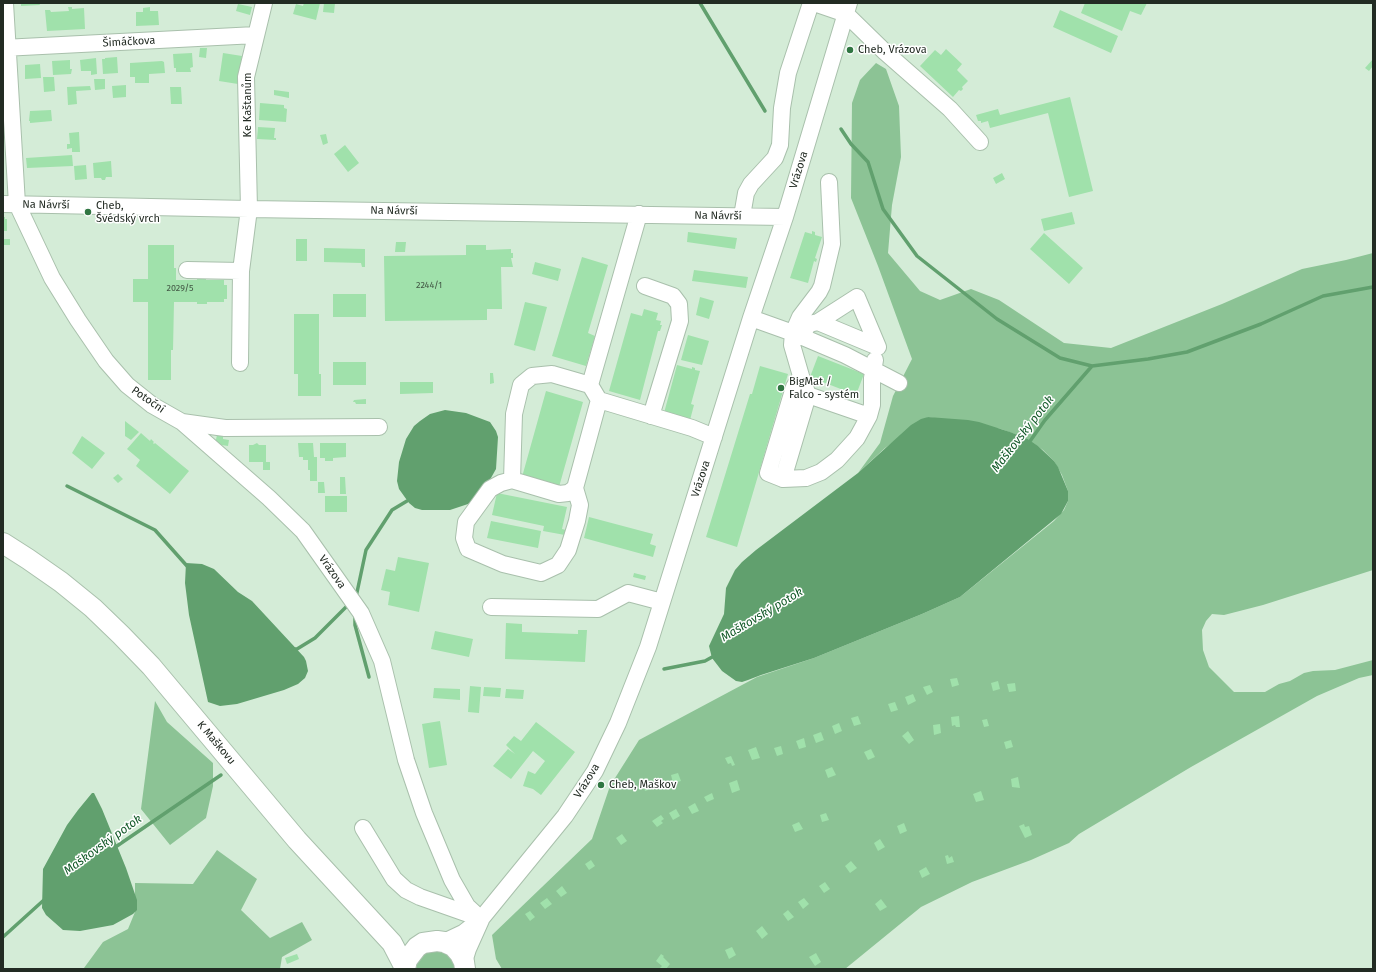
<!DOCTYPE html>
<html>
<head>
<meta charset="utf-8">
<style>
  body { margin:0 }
  #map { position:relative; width:1376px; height:972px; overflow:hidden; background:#d4ecd7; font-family:"Fira Sans",sans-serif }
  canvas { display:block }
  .frame { position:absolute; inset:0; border:4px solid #222b23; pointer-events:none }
</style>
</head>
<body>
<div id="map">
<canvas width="1376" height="972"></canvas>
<div class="frame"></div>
</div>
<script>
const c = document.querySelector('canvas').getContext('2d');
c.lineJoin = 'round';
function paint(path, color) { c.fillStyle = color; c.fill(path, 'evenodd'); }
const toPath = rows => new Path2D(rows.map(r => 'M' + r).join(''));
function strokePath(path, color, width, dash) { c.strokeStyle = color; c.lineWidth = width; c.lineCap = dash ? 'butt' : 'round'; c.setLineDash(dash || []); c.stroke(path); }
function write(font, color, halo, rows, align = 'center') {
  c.font = font + ' "Fira Sans",sans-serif'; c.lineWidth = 3; c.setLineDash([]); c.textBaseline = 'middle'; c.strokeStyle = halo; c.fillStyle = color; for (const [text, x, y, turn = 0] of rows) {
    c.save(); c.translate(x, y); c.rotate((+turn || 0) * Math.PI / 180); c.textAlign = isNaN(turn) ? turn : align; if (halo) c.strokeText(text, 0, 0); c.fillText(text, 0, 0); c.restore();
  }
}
const green = toPath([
  [876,63,886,69,899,106,901,157,892,205,888,253,920,291,940,300,971,289,999,300,1064,343,1111,348,1222,304,1302,269,1346,260,1373,253,1373,570,1263,605,1224,615,1212,614,1206,621,1202,630,1203,650,1209,667,1234,692,1265,692,1279,684,1290,681,1304,673,1313,671,1335,670,1373,660,1373,675,1359,678,1317,696,1191,767,1079,834,1069,843,1031,860,972,882,921,907,845,969,502,969,496,959,492,935,592,839,610,786,639,740,757,677,814,658,922,614,960,597,1054,521,1064,510,1068,501,1068,491,1062,475,1054,461,1043,450,1028,439,1001,429,928,417,885,448,858,473,880,443,893,396,912,359,878,266,851,198,852,103,860,80],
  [155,701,167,722,213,763,213,786,206,818,170,845,141,809],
  [217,850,257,879,241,910,270,938,302,922,312,940,282,957,280,969,84,968,103,942,128,929,135,912,135,883,193,884],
  [434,951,441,951,447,954,451,958,455,964,455,969,416,969,418,960,422,956,428,952]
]);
const water = toPath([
  [445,410,466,413,490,422,496,431,498,437,496,469,487,485,473,501,468,504,450,510,422,510,415,508,409,503,399,489,397,481,399,462,406,439,414,426,420,421,430,414],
  [928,417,968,420,979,422,1010,432,1028,439,1038,446,1054,461,1058,467,1068,491,1068,501,1061,514,960,597,922,614,814,658,761,675,748,680,742,682,736,681,722,671,712,658,709,646,724,614,726,588,735,570,742,562,756,550,858,473,911,425,921,419],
  [186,563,202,564,214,569,238,592,252,601,304,657,306,661,308,671,305,678,298,684,284,690,237,704,220,706,208,702,189,615,185,583],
  [94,793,102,809,126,868,137,900,137,910,133,914,113,925,80,931,63,930,46,915,42,908,43,869,67,825,78,810,92,793]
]);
const stream = toPath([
  [700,3,765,111],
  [841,129,851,144,868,162,883,209,917,256,997,319,1060,358,1092,366],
  [1028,444,1045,420,1092,366,1148,359,1187,352,1261,324,1323,296,1373,287],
  [67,486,155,530,187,566],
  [356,597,366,550,392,510,407,501],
  [355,616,355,625,369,677],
  [293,649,297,649,315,638,350,603],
  [664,669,705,661,714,656],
  [114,848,221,775],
  [3,937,45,899]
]);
const building = toPath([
  [21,3,39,3,40,5,21,6],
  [304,3,320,3,316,20,293,14,296,4,303,6],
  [324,3,335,3,334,13,323,12],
  [1085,3,1147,3,1141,15,1130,11,1122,31,1081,13],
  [238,4,252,7,250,15,236,11],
  [68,7,72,7,72,9,84,8,85,29,47,31,45,10,50,10,51,12,69,11],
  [150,7,150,11,158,11,159,25,136,26,136,12,143,12,143,8],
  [1060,10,1118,36,1111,53,1053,27],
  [200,48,207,48,206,58,199,57],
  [946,49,962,64,957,70,968,81,962,87,963,89,961,91,959,90,953,97,920,66,935,50,941,55],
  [192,53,193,67,190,68,191,72,176,72,176,68,174,68,173,54],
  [223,53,242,56,238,84,219,81],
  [117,57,118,73,103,74,102,59,105,59,105,58],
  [96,58,97,74,91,75,91,71,81,71,80,60],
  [1373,59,1373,66,1369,71,1365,68],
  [70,60,70,69,72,69,71,74,53,75,52,61],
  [162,61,164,62,165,73,149,74,149,83,135,83,135,77,130,77,130,63],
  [40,64,41,78,25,79,25,65],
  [43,77,54,77,55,91,44,92],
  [94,79,105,79,105,89,95,90],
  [126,85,126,97,113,98,112,86],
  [90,86,91,90,76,91,77,104,68,105,67,87],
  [170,87,181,87,182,104,171,104],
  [274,90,289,92,289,98,274,95],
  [1070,97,1093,191,1069,197,1048,113,990,128,988,121,981,123,981,121,978,121,976,115,998,109,1000,115],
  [260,103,284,105,284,108,287,109,286,122,259,120],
  [51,110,52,121,30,123,30,121,29,121,30,111],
  [258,127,275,128,274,138,276,138,276,140,257,139],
  [79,132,80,152,72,152,72,148,67,149,67,144,70,144,69,133],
  [326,134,328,143,323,145,320,135],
  [345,145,359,163,348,172,334,154],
  [72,155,73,166,27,168,26,158],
  [111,161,112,177,106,177,105,180,102,180,101,178,94,178,93,163],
  [86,165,87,179,75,180,74,166],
  [1002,173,1005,179,996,184,993,178],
  [1072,212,1075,224,1044,231,1041,219],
  [3,217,5,217,5,219,7,219,7,231,3,231],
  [812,231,815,232,815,235,822,237,815,258,817,259,816,262,814,261,808,283,790,278,805,232,812,234],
  [688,232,737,238,735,249,687,242],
  [1044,233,1083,268,1069,284,1030,249],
  [3,239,10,239,10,245,3,245],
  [296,239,307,239,307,261,296,261],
  [396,242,406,242,405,252,395,252],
  [148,245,174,245,174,268,176,268,176,280,197,280,197,277,206,277,206,280,224,280,224,285,227,285,227,299,224,299,224,302,207,302,207,304,197,304,197,302,174,302,173,350,171,350,171,380,148,380,148,302,133,302,133,279,148,279],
  [466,245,486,245,486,250,511,249,511,253,513,253,513,258,511,258,513,267,501,267,502,309,487,309,487,320,385,321,384,256,466,255],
  [324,248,365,249,365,267,362,267,361,263,324,262],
  [582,257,608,265,588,333,595,336,586,366,552,356],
  [535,262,561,269,558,281,532,274],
  [694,270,748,277,746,288,692,281],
  [333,294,366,294,366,317,333,317],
  [700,297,714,301,709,319,696,315],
  [525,302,547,307,535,351,514,345],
  [644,309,658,313,656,320,661,321,660,325,662,325,660,331,658,331,640,400,609,391,631,313,642,316],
  [294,314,319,314,319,374,321,374,321,396,298,396,298,374,294,374],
  [688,335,709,341,702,365,681,360],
  [818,356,864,374,856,395,810,377],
  [333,362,366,362,366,385,333,385],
  [677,365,692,369,692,367,695,368,695,370,700,371,691,404,694,405,690,420,664,413],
  [760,366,788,374,737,547,706,537,750,394,752,394],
  [490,373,493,373,494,383,490,384],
  [400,382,433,382,433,393,400,394],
  [546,391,583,402,559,487,522,477],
  [366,399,366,404,356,404,355,402,353,402,354,400],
  [125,421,139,432,131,440,125,436],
  [141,433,150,441,151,439,154,442,153,443,154,444,155,443,189,471,170,494,136,466,140,460,127,449],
  [217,435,223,436,223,439,229,440,228,446,215,444],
  [82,436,105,453,92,469,72,453],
  [257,443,259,445,266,445,266,462,270,462,270,470,263,470,263,462,249,462,249,445,253,445],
  [298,443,313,443,314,457,317,457,317,481,310,481,310,470,308,470,308,460,303,460,303,457,299,457],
  [320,443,346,443,346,457,333,458,333,461,325,461,325,458,320,458],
  [118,474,123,479,118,483,113,478],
  [340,477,345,477,346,494,340,494],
  [318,482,324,482,325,493,318,493],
  [497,493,567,507,562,529,566,530,565,535,543,531,544,526,492,515],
  [325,496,347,496,347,512,325,512],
  [589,517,653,534,650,544,656,546,653,557,584,538],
  [491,521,541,531,538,548,487,538],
  [398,557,429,563,419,612,388,605,390,592,381,590,386,569,395,571],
  [634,573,646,576,645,580,633,577],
  [506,623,522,624,522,632,578,634,578,630,587,630,585,662,505,659],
  [435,631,473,639,469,657,431,649],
  [957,678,959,685,952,687,950,679],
  [998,681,1000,689,993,691,991,683],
  [1015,683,1016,691,1009,692,1007,684],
  [930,685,933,692,927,695,923,687],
  [470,686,481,687,479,713,468,712],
  [484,687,501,688,500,697,483,696],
  [434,688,460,689,460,700,433,698],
  [506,689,524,690,523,699,505,698],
  [913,694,916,701,908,705,905,697],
  [895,702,898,710,891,712,888,704],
  [858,716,861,724,854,726,851,718],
  [959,716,960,727,956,727,955,725,952,726,951,717],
  [987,719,989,726,984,727,982,720],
  [440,721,447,765,429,768,422,724],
  [536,722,575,752,541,795,533,789,523,786,528,771,535,774,545,761,533,751,511,779,493,766,508,749,515,754,506,745,514,736,521,741],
  [839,723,842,731,835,734,832,726],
  [940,724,941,733,934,735,933,725],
  [908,731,914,740,909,744,902,736],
  [821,732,824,740,816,743,813,735],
  [804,738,806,747,799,749,796,741],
  [1011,740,1013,747,1006,749,1004,742],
  [781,746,783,754,777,756,774,748],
  [756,747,760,758,752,760,748,750],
  [871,749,875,757,868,760,864,752],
  [731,756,735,765,732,766,731,763,728,764,725,758],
  [832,767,836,775,828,778,825,770],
  [678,773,681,781,673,783,671,775],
  [1018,777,1020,788,1012,787,1011,779],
  [737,780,740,790,732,793,729,783],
  [649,782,651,789,645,791,643,784],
  [981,791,984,800,976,802,973,794],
  [712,793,714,799,707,802,704,797],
  [695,803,699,811,692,814,688,807],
  [676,809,680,816,673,820,669,813],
  [826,813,829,820,822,822,820,815],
  [661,815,664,819,661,821,663,823,657,827,652,821],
  [799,822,803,829,795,832,792,825],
  [904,823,907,831,900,834,897,826],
  [1024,824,1025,827,1029,826,1032,835,1025,838,1019,826],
  [622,834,627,841,621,845,616,838],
  [880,839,885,847,878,851,874,843],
  [948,855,949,858,952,856,954,862,947,864,945,856],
  [591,860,595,866,589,870,585,864],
  [851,861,857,868,850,873,845,866],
  [926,867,930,874,922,878,919,871],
  [825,882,830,889,824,893,819,886],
  [562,886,567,893,561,897,556,891],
  [547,898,552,904,545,909,540,903],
  [804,898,809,904,803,909,798,902],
  [881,899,887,907,880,911,875,904],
  [788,910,794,917,788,921,783,914],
  [530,911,535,917,530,921,525,914],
  [762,926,768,934,762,939,756,931],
  [732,947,736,955,729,959,725,950],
  [816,953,821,962,815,966,809,957],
  [297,954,299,959,287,964,285,958],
  [661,954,664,956,663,957,670,964,666,969,664,968,662,969,660,968,662,966,656,961]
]);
const minor = toPath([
  [5,3,17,204,52,278,78,320,106,361,127,385,152,405,182,422,225,428,379,427],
  [814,3,846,14,885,52,950,109,980,142],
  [3,48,256,35],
  [829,182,832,244,822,286,819,292,800,317,793,333,845,355,899,383],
  [3,204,249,209,785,217],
  [742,216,746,193,751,184,775,158,780,145,782,108,788,73,811,3],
  [187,270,241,271],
  [645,286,673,296,679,304,680,321,651,416],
  [751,318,793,333,792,345,801,376,808,395,783,479,768,473,794,387,801,376],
  [800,337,809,324,818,322,857,297,878,347,818,322],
  [240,363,241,271,249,209,246,77,264,3],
  [552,374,590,385,599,400,575,488,568,493,559,494,512,480,514,414,521,385,532,376,552,374],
  [590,385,639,214],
  [599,400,692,428,714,437],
  [869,416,872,405,872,378,875,360],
  [182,422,269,498,303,531,361,613,382,661,406,760,424,813,452,880,467,906,481,919],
  [783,479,806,478,821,472,837,460,857,438,869,416,808,395],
  [512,480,501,483,490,489,466,522,464,538,468,549,503,564,541,573,558,565,568,550,577,521,580,505,575,488],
  [491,607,598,609,628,593,662,602],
  [363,828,394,879,406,890,420,897,474,916],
  [444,942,463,933,481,919,565,816,595,771,618,723,648,647,751,318,785,217,849,3],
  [464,962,468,949,481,920]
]);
const major = toPath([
  [3,543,28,559,61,582,93,608,121,635,151,666,297,840,392,943,405,968],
  [405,969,407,960,417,947,423,943,437,941,444,942,453,946,460,954,464,962,465,969]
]);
const markers = [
  [850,50,4,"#307642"],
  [88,212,4,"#307642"],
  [781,388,4,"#307642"],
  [601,785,4,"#307642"]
];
const numberNames = [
  ["2244/1",429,285],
  ["2029/5",180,288]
];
const streetNames = [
  ["Šimáčkova",129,42,-3],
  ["Ke Kaštanům",248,105,-90],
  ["Vrázova",799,170,-73],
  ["Na Návrší",46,205,1],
  ["Na Návrší",394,211,1],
  ["Na Návrší",718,216,1],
  ["Potoční",148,400,35],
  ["Vrázova",701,479,-72],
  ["Vrázova",332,572,55],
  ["K Maškovu",216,743,50],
  ["Vrázova",587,781,-58]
];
const poiNames = [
  ["Cheb, Vrázova",858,50],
  ["Cheb,",96,206],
  ["Švédský vrch",96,219],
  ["BigMat /",789,382],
  ["Falco - systém",789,395],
  ["Cheb, Maškov",609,785]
];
const waterNames = [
  ["Maškovský potok",1023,434,-52],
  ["Maškovský potok",762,615,-31],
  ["Maškovský potok",103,845,-36]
];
paint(green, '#8cc395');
paint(water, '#61a06e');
strokePath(stream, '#61a06e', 3.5);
paint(building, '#a0e1ab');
strokePath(minor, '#a9c0ac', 18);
strokePath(major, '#a9c0ac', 22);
strokePath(minor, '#fff', 16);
strokePath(major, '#fff', 20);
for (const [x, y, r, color] of markers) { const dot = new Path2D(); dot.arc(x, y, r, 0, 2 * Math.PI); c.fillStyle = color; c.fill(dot); strokePath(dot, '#fff', 1.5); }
write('9px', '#425845', null, numberNames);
write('11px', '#222b23', '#fff', streetNames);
write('11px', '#222b23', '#fff', poiNames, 'left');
write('italic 12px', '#125928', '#fff', waterNames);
</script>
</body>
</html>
